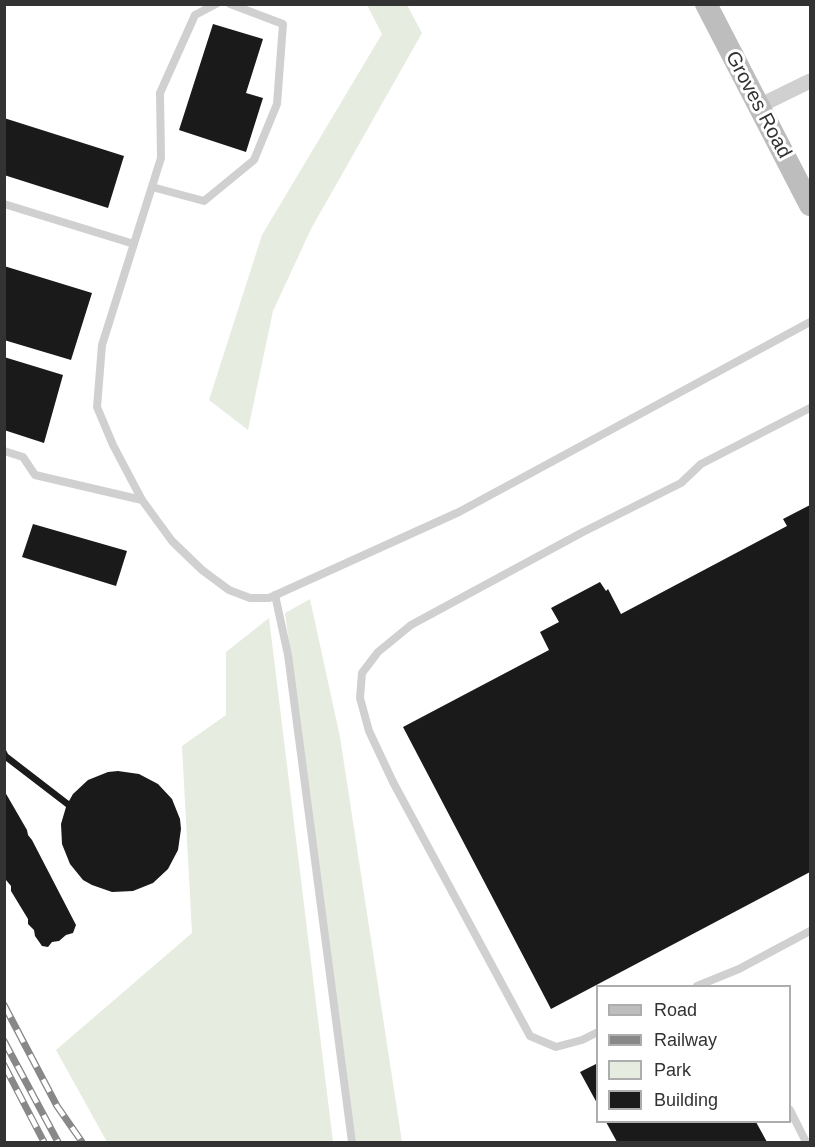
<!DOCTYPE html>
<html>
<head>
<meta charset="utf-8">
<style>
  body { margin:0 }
  #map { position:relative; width:815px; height:1147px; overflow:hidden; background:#fff; font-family:Helvetica,sans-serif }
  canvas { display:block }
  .frame { position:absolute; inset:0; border:6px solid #333; pointer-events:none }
  .legend { position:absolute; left:596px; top:985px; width:195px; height:138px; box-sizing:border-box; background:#fff; border:2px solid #adadad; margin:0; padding:8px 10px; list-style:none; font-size:18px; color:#333 }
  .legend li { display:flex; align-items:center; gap:12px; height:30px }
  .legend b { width:30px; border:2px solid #adadad }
</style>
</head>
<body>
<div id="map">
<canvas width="815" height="1147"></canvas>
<div class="frame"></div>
<ul class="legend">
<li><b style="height:8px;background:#bdbdbd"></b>Road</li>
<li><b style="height:8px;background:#888"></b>Railway</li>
<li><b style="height:16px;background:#e6ecdf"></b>Park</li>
<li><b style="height:16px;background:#1a1a1a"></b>Building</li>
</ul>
</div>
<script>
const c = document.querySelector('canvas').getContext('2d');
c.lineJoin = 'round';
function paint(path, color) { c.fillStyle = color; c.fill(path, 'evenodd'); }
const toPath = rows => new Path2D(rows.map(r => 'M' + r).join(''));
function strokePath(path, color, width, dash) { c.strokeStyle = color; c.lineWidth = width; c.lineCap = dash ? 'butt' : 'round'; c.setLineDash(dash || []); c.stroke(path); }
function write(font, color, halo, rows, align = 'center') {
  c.font = font + ' Helvetica,sans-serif'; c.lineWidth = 6; c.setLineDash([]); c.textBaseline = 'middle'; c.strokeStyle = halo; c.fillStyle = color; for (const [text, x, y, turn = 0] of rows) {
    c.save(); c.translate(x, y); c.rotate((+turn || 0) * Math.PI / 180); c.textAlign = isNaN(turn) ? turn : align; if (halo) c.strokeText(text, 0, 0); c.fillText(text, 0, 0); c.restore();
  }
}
const green = toPath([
  [367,5,407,5,422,33,311,229,273,311,248,430,209,400,262,235,382,34],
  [310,599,340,737,402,1142,356,1142,285,613],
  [269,618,333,1142,107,1142,56,1050,192,933,182,746,226,715,226,652]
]);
const building = toPath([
  [213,24,263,39,246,93,263,98,246,152,179,130],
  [4,118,124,156,108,208,4,175],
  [4,266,92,293,71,360,4,340],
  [4,357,63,375,44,443,4,430],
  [810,505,810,872,551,1009,403,727,549,650,540,632,559,622,551,608,600,582,606,591,608,589,621,614,787,526,783,519],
  [33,524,127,551,116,586,22,557],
  [4,746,8,754,69,801,73,794,88,780,108,772,118,771,139,774,158,784,172,799,180,819,181,829,178,850,168,869,153,883,133,891,112,892,92,885,83,880,70,864,62,844,61,824,66,807,6,761,4,762],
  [5,792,27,830,28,835,32,840,76,925,73,933,66,935,59,941,52,942,48,947,42,946,35,936,34,930,28,924,28,919,11,891,11,886,6,880],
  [598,1063,598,1105,580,1072],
  [606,1122,756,1122,767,1142,617,1142]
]);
const lane = toPath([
  [216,4,195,15,160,93,161,158,102,345,97,407,113,445,142,500,172,541,202,570,229,590,250,598,269,598,459,512,810,322],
  [152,187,204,201,254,160,277,104,283,24,230,4],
  [4,204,134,244],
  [4,451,23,457,35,475,142,500],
  [275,595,288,655,352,1142],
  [697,986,739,969,810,931],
  [598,1032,582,1040,556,1047,530,1036,393,782,369,731,360,698,362,673,378,652,411,625,583,532,681,483,701,464,810,408],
  [790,1110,806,1142]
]);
const street = toPath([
  [759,106,810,81]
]);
const secondary = toPath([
  [706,4,810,205]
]);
const rail = toPath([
  [4,1005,57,1106,82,1142],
  [4,1041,58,1142],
  [4,1065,44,1142]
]);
const streetNames = [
  ["Groves Road",758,105,62]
];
paint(green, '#e6ecdf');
paint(building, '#1a1a1a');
strokePath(lane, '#d0d0d0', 8);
strokePath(street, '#d0d0d0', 15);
strokePath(secondary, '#bdbdbd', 22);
strokePath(rail, '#888', 7);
strokePath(rail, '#fff', 4.5, [14]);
write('20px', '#333', '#fff', streetNames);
</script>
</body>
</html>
